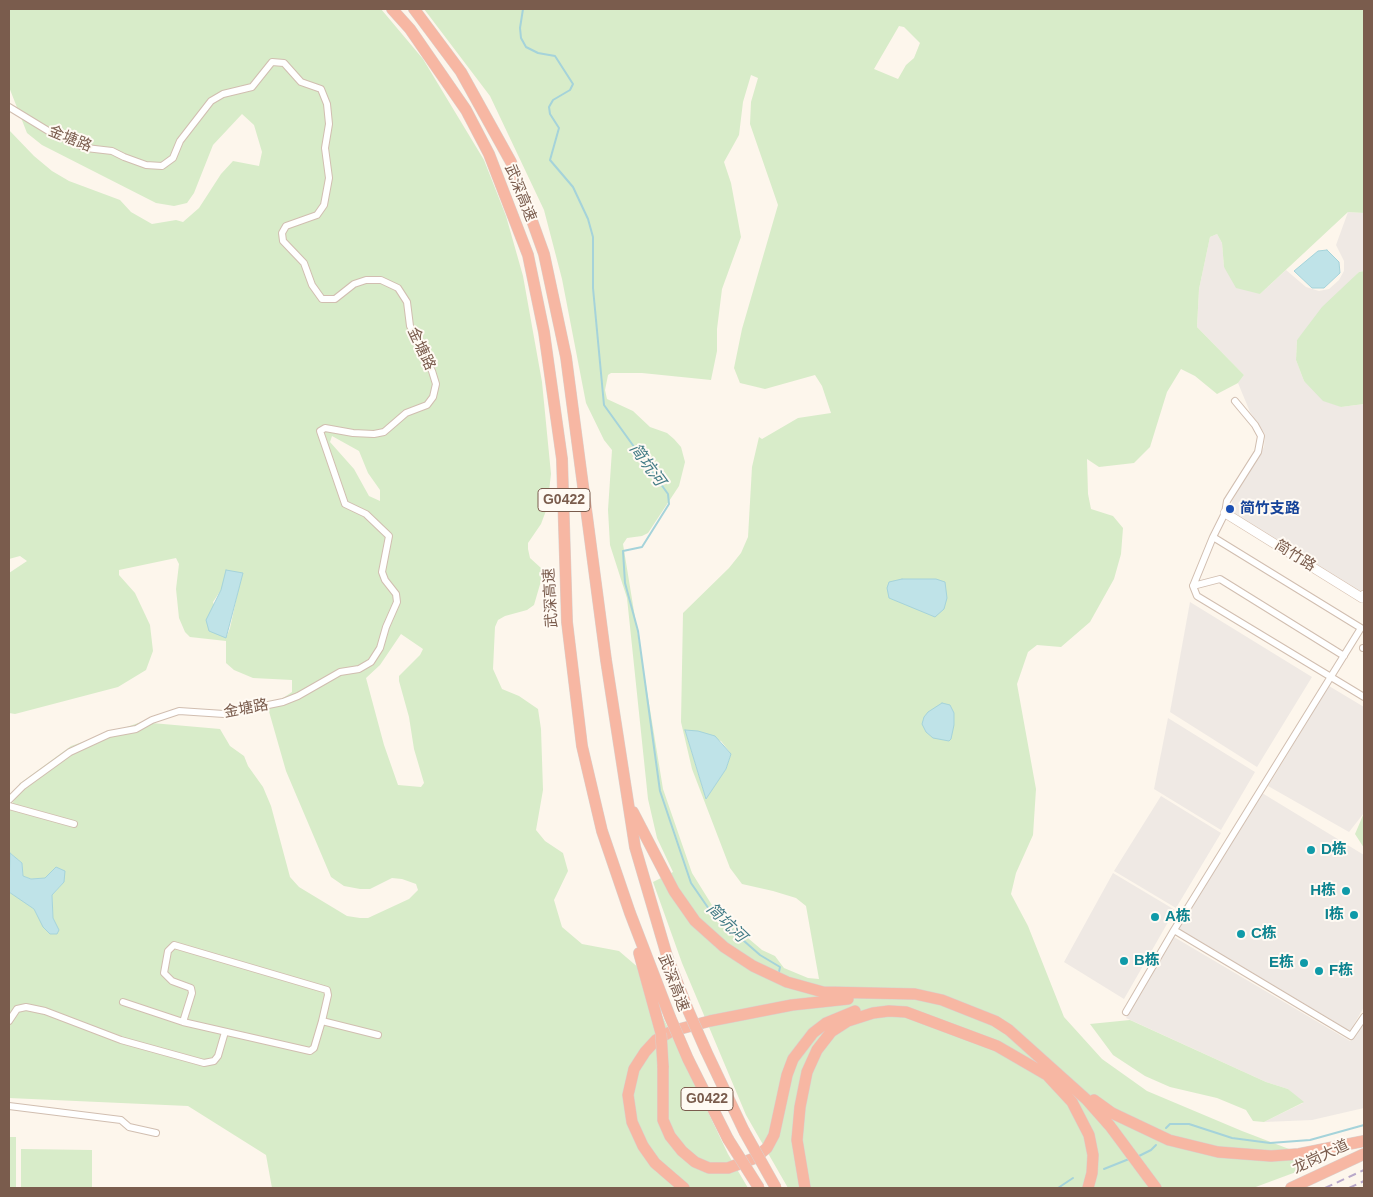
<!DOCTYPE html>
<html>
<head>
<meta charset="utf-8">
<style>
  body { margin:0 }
  #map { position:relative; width:1373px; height:1197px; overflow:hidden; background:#fdf6ec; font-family:Arial,sans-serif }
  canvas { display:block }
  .frame { position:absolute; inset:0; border:10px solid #7a5c4d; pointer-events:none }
</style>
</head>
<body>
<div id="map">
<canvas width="1373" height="1197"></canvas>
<div class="frame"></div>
</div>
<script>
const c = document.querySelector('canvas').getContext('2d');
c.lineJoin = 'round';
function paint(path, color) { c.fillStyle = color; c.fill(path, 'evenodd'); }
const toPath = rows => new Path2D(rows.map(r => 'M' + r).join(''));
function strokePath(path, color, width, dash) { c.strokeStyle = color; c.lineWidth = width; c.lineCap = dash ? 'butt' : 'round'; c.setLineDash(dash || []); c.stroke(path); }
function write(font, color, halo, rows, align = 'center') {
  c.font = font + ' Arial,"Noto Sans SC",sans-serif'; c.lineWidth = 4; c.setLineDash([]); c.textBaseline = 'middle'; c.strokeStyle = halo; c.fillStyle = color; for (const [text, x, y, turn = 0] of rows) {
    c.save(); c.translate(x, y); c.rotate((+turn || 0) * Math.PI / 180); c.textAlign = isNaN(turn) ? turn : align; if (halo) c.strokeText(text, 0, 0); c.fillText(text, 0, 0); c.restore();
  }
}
const industrial = toPath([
  [1348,212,1364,213,1364,271,1359,272,1297,340,1296,360,1304,381,1341,407,1364,404,1364,589,1361,593,1231,512,1232,501,1264,447,1265,434,1250,412,1238,383,1244,375,1197,327,1199,289,1210,237,1217,234,1222,243,1224,267,1260,294,1286,270,1306,287,1319,291,1329,289,1339,280,1344,271,1344,261,1336,245],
  [1190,602,1312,677,1257,767,1170,712],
  [1329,686,1364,707,1364,813,1349,832,1268,786],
  [1168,718,1255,772,1221,830,1154,789],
  [1262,793,1364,855,1364,1007,1350,1031,1179,929],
  [1161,796,1221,833,1176,908,1114,871],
  [1113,873,1175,910,1124,999,1064,962],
  [1174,937,1350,1041,1364,1023,1364,1108,1312,1120,1264,1122,1303,1103,1288,1089,1266,1082,1126,1018]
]);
const green = toPath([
  [9,9,381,9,423,59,484,160,506,216,523,276,542,382,551,474,547,508,541,524,528,543,528,549,530,558,541,568,541,581,534,605,527,610,505,616,498,620,495,627,493,669,502,689,519,696,538,709,541,729,543,790,536,830,545,841,563,853,568,871,554,900,562,927,582,944,619,951,640,969,728,1154,748,1188,272,1188,266,1155,188,1106,9,1098,9,892,22,900,34,909,38,916,59,930,53,918,52,895,64,882,56,867,45,878,31,879,23,876,22,863,10,853,10,807,20,790,19,784,71,746,150,719,152,723,220,729,230,746,244,756,248,766,263,787,271,806,290,877,299,887,347,916,360,918,368,918,409,899,418,890,416,884,402,879,392,878,370,889,360,889,344,886,331,877,286,771,268,708,272,702,280,700,292,692,292,680,253,678,234,670,226,663,226,641,190,637,185,632,179,618,176,589,179,564,176,558,119,570,119,575,135,593,150,625,153,651,146,670,118,687,15,714,9,713,9,573,27,561,20,556,9,559,9,130,34,156,52,171,69,181,120,200,131,212,152,224,176,220,183,222,199,208,221,174,233,161,259,166,262,152,254,125,242,114,213,145,194,193,187,203,174,206,156,203,42,145,27,133,9,87],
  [332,436,359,451,368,473,380,490,380,501,369,496,354,469,330,442],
  [242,573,230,628,226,638,213,602,221,590],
  [401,634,423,649,420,655,399,676,399,681,409,717,414,749,424,783,421,787,398,785,384,745,366,678,380,665],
  [424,9,1364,9,1364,213,1348,212,1260,294,1236,288,1224,267,1222,243,1217,234,1210,237,1199,289,1197,327,1244,375,1238,383,1217,394,1195,376,1181,369,1167,392,1150,447,1134,463,1099,467,1087,459,1088,494,1091,509,1113,516,1123,528,1121,554,1114,579,1090,622,1061,647,1037,645,1028,652,1017,684,1036,789,1033,835,1016,873,1011,894,1028,926,1064,1017,1102,1059,1147,1091,1242,1131,1323,1162,1253,1188,788,1188,746,1115,682,963,653,882,673,872,657,838,648,799,627,598,610,545,608,510,612,450,604,440,586,403,562,279,544,210,490,96],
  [899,26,904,27,920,43,914,58,906,65,898,79,874,69],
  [751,75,758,78,751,102,750,124,778,205,742,329,734,368,740,383,765,389,815,375,822,386,831,413,798,418,762,439,759,437,752,467,748,537,741,553,729,568,683,613,681,722,692,769,730,868,742,884,773,891,796,898,806,906,819,979,808,978,784,968,775,956,762,950,715,910,692,873,663,789,623,544,627,538,642,536,648,533,679,486,685,462,681,447,674,439,667,433,650,427,633,411,607,399,605,390,608,375,611,373,642,373,711,380,717,351,717,329,722,289,741,237,731,183,724,162,739,135,743,102],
  [685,730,721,741,731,754,726,769,706,799],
  [1364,271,1364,404,1341,407,1323,401,1304,381,1296,360,1297,340,1322,307,1359,272],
  [1364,813,1364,848,1355,834],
  [1130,1020,1266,1082,1288,1089,1304,1102,1264,1122,1253,1121,1246,1110,1217,1098,1170,1087,1145,1076,1113,1055,1090,1024],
  [9,1137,16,1137,16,1188,9,1188],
  [21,1149,92,1150,92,1188,21,1188]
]);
const water = toPath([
  [1327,250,1339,262,1340,273,1324,288,1312,288,1294,271,1318,251,1327,250],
  [226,570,243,573,226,638,209,631,206,620,221,590,226,570],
  [902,579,936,579,945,582,947,598,944,609,935,617,889,598,887,588,889,582,902,579],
  [942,703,950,705,954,713,954,725,951,739,949,741,933,738,926,732,922,724,924,717,928,712,942,703],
  [685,730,698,731,715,736,731,754,726,769,706,799,685,730],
  [10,853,22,863,23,876,31,879,45,878,56,867,65,871,64,882,52,895,53,918,59,930,57,934,50,934,43,927,34,909,9,892,10,853]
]);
const stream = toPath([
  [523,9,520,28,521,38,526,47,538,53,555,56,573,84,570,90,553,100,549,107,550,114,559,128,550,160,573,187,588,219,593,237,593,288,604,405,668,494,669,504,642,547,623,551,625,583,638,631,660,791,691,883,711,912,760,955,780,967,779,972],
  [1166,1128,1170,1124,1189,1124,1232,1138,1270,1143,1310,1140,1364,1125],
  [1139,1156,1151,1150,1156,1145],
  [1104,1169,1129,1159],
  [1058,1188,1073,1178]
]);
const street = toPath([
  [9,107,50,132,86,148,112,151,124,157,146,165,162,166,173,158,180,141,211,101,223,94,252,87,272,62,284,63,301,82,321,89,327,104,329,124,325,148,329,178,324,205,317,215,286,226,282,233,283,241,304,263,312,285,322,299,335,299,354,284,366,280,381,280,398,288,407,302,410,326,432,371,436,384,433,397,427,405,406,413,384,432,374,434,353,433,325,428,320,431,345,504,366,514,389,536,382,572,385,580,396,594,397,602,386,627,380,648,371,662,359,669,340,672,298,696,283,702,224,714,179,711,152,720,136,729,109,734,70,752,23,786,9,800],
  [1235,401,1255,425,1261,436,1258,452,1227,501,1225,513,1213,537,1193,586,1197,596,1364,697],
  [1193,586,1220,579,1344,656],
  [1363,648,1364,648],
  [9,806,74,824],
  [1174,930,1351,1036,1364,1017],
  [123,1002,183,1022],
  [1126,1012,1174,930,1361,628,1213,537],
  [9,1021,17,1009,26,1007,45,1011,121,1040,204,1063,214,1061,218,1056,225,1032],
  [322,1021,314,1048,310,1051,183,1022,192,993,191,988,172,981,164,973,168,951,174,945,327,990,328,995,322,1021,378,1035],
  [9,1106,121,1120,129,1127,156,1133]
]);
const secondary = toPath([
  [1225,513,1362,598,1364,595]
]);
const highway = toPath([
  [392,9,410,29,466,110,489,154,528,255,544,332,562,459,567,622,582,746,602,831,630,913,670,1017],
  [414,9,461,72,511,162,544,254,566,357,606,660,635,847,667,956,688,1010],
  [633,812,674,891,695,921,724,947,753,966,787,982,823,992,915,994,942,1000,995,1021,1009,1030,1087,1100,1110,1126,1156,1188],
  [639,953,661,1033],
  [706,1051,744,1131],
  [688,1059,728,1139],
  [663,1066,663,1120,670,1136,682,1151,695,1162,709,1168,728,1168,755,1158,767,1148,774,1135,787,1075,793,1059,813,1033,826,1023,855,1011],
  [1094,1100,1112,1113,1169,1140,1218,1152,1271,1156,1299,1154,1364,1141],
  [684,1188,655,1163,643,1146,632,1122,628,1095,634,1069,645,1052,656,1040,672,1031,710,1021,792,1005,848,999],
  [805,1188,797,1140,800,1107,807,1072,817,1050,831,1032,848,1021,873,1013,889,1011,906,1012,997,1046,1047,1075,1072,1102,1089,1135,1093,1155,1092,1173,1088,1188],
  [1291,1188,1364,1154]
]);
const rail = toPath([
  [1325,1188,1364,1170],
  [1349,1188,1364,1181]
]);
const highwayBridge = toPath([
  [688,1010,706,1051],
  [670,1017,688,1059],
  [661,1033,663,1066],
  [744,1131,776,1188],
  [728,1139,759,1188]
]);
const markers = [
  [1230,509,5,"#1a4fb4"],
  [1311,850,5,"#0f9aa8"],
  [1346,891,5,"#0f9aa8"],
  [1354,915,5,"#0f9aa8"],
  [1155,917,5,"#0f9aa8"],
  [1241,934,5,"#0f9aa8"],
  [1124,961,5,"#0f9aa8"],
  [1304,963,5,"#0f9aa8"],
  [1319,971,5,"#0f9aa8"]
];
const shields = [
  [564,500,52],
  [707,1099,52]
];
const shieldNames = [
  ["G0422",564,500],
  ["G0422",707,1099]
];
const streetNames = [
  ["金塘路",70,139,22],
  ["武深高速",520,193,68],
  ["金塘路",421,349,65],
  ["简竹路",1295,556,32],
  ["武深高速",551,598,-93],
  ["金塘路",246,709,-11],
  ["武深高速",673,983,69],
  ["龙岗大道",1321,1157,-25]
];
const transitNames = [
  ["简竹支路",1240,509]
];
const cultureNames = [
  ["D栋",1321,850],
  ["H栋",1336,891,"right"],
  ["I栋",1344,915,"right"],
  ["A栋",1165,917],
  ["C栋",1251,934],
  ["B栋",1134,961],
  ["E栋",1294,963,"right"],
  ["F栋",1329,971]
];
const waterNames = [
  ["简坑河",647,465,54],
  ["简坑河",726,923,44]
];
paint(industrial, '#efe9e4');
paint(green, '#d8ecc9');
paint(water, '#bfe3e8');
strokePath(water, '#a5d3da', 1);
strokePath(stream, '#a5d3da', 2);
strokePath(street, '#d1beb0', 8);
strokePath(secondary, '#d6c0b0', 10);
strokePath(highway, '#dad1cd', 12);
strokePath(street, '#fff', 6);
strokePath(secondary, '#fff', 9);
strokePath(highway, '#f7b7a3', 11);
strokePath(rail, '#b9a8c9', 2, [8, 5]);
strokePath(highwayBridge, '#dad1cd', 12, []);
strokePath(highwayBridge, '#f7b7a3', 11);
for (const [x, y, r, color] of markers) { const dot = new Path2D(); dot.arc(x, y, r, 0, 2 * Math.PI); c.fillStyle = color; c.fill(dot); strokePath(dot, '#fffaf3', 2); }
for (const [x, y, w] of shields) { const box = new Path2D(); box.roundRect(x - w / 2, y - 11.5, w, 23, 4); c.fillStyle = '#fffaf3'; c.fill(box); strokePath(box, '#7a5c4d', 1); }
write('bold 14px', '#7a5c4d', null, shieldNames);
write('15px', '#7a5c4d', '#fffaf3', streetNames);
write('bold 15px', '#164399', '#fffaf3', transitNames, 'left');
write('bold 15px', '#0d838f', '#fffaf3', cultureNames, 'left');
write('italic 16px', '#437c86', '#fffaf3', waterNames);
</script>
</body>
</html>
